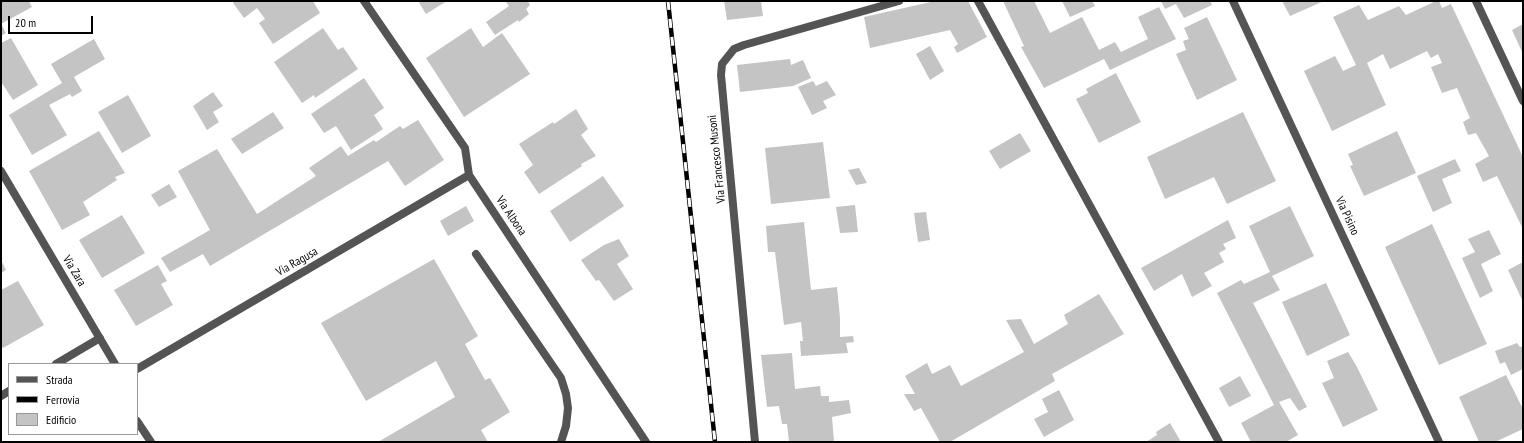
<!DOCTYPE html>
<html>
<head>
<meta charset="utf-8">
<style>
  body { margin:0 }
  #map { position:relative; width:1524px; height:443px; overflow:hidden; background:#fff; font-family:"PT Sans Narrow",sans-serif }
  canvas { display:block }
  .frame { position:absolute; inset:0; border:2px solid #000; pointer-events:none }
  .legend { position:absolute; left:8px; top:363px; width:130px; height:72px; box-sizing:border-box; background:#fff; border:1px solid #999; margin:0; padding:5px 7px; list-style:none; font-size:12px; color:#000 }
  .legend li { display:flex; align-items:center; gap:8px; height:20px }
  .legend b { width:20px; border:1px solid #999 }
  .scale { position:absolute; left:8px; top:16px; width:85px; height:18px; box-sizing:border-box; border:2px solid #000; border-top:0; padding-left:5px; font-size:12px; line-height:14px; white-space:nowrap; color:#000; -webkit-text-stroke:3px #fff; paint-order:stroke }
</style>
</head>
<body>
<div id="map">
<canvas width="1524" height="443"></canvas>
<div class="frame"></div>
<ul class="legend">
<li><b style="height:5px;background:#545454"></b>Strada</li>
<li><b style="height:5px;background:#000"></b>Ferrovia</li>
<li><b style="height:11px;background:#c4c4c4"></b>Edificio</li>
</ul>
<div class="scale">20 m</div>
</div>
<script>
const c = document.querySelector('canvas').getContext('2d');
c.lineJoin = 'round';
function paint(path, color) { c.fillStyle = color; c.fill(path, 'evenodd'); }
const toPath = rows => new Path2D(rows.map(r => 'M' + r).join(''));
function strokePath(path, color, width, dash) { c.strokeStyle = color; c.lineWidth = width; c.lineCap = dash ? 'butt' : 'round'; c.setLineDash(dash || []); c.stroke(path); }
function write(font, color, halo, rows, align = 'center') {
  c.font = font + ' "PT Sans Narrow",sans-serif'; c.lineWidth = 3.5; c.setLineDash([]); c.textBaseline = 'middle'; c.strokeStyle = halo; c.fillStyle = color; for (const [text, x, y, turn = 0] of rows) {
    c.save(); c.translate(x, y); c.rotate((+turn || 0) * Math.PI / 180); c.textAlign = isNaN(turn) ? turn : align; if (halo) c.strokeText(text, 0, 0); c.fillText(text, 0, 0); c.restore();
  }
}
const building = toPath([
  [1,1,29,1,32,7,1,24,6,33,1,36],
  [235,1,313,1,320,13,273,44,259,23,265,19,257,8,244,18,233,3],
  [418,1,447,1,426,14],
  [508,1,528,1,530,5,526,9,529,14,519,22,518,20,495,35,486,22,509,6,506,2],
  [724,1,761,1,763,16,727,20],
  [935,1,968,1,987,37,957,53,954,47,958,44,950,30,870,48,864,17],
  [1003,1,1034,1,1050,33,1082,17,1099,50,1115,42,1121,52,1148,39,1138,17,1159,7,1176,39,1110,70,1104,59,1044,88,1021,47,1024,46],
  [1062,1,1092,1,1095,6,1070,17],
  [1161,1,1210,1,1212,5,1184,18,1176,4,1165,9],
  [1282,1,1324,1,1290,16],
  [1436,1,1439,1,1442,8,1451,4,1523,157,1523,229,1497,176,1483,182,1475,164,1489,156,1476,133,1468,135,1463,122,1470,118,1457,88,1442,93,1431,67,1442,63,1438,54,1431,58,1427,51,1390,69,1383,54,1367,63,1386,105,1332,131,1304,71,1335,56,1343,71,1356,65,1333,17,1359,5,1368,20,1399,6,1406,15],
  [1207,17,1237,80,1197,100,1176,54,1186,50,1183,41,1189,39,1184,28],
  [1523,24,1523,54,1512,30],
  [323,28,338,50,343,47,358,69,315,98,314,95,302,103,274,62],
  [471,28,483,47,502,33,530,74,464,117,426,58],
  [11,38,38,85,13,100,2,83,1,83,1,43],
  [94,39,105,59,74,77,82,91,72,97,70,94,49,105,67,135,32,155,9,115,62,83,51,64],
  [930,46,944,71,930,80,916,54],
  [790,59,791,65,803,60,811,78,793,86,740,92,737,65],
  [1116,73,1141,122,1099,143,1076,99,1088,93,1086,89],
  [364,78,384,108,374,115,383,129,351,150,336,126,324,133,311,114],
  [813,81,816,86,827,81,836,95,823,101,827,108,812,115,798,87],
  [213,92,223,106,213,112,219,122,207,130,193,106],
  [128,95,151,136,122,153,98,112],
  [576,109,588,129,581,135,596,156,581,164,582,166,539,194,524,172,533,165,519,144,553,122,554,124],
  [273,112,284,128,242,154,231,139],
  [1243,112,1276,181,1227,204,1214,177,1165,199,1147,157],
  [418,120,444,160,405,186,388,161,210,266,203,254,170,272,161,258,210,230,178,171,217,149,257,214,316,176,309,168,341,146,348,156,374,140,376,142,400,126,403,129],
  [99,131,125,173,115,177,117,180,83,202,90,215,62,230,29,171],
  [1397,131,1416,173,1364,196,1350,166,1353,165,1348,154],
  [1020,133,1031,151,1000,169,989,151],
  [823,142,830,198,771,204,765,148],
  [1455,159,1461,171,1442,179,1452,203,1433,212,1417,176],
  [859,168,867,183,856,185,848,170],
  [603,176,624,206,570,242,550,211],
  [169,184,177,197,159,207,151,195],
  [855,205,858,232,840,233,836,207],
  [466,206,474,221,448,236,440,221],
  [1290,206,1314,256,1272,276,1280,290,1253,303,1307,407,1299,411,1290,398,1279,402,1298,435,1286,442,1251,442,1241,423,1274,405,1217,293,1241,280,1244,284,1270,272,1249,226],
  [926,212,930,240,918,242,914,213],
  [122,215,145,253,102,278,79,240],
  [1228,220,1236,238,1223,244,1226,249,1219,253,1224,262,1204,273,1212,286,1192,297,1182,274,1154,291,1141,268],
  [804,222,811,290,837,287,840,318,840,337,853,336,854,342,846,343,848,353,801,356,800,341,803,341,801,322,784,325,775,252,768,252,766,226],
  [1432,224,1487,344,1439,365,1385,247],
  [1489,230,1501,254,1481,264,1493,291,1480,298,1462,258,1475,252,1468,239],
  [619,239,629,256,617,264,633,289,614,301,599,280,596,281,581,260,604,245],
  [434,259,478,336,465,344,485,380,490,378,510,412,481,430,488,442,378,442,455,397,436,361,366,401,321,323],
  [1,260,6,270,1,273],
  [1523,262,1523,302,1508,270],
  [158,265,167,281,161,284,173,305,136,326,114,290],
  [18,281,44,325,3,348,1,345,1,290],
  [1326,283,1350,335,1307,356,1282,302],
  [1099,294,1124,334,1052,374,1055,381,950,442,940,442,921,408,914,411,904,394,915,394,905,376,927,363,932,374,950,365,961,386,1024,352,1006,320,1021,319,1034,344,1068,324,1064,315],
  [1517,343,1520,347,1523,346,1523,369,1511,375,1505,362,1500,364,1495,351],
  [1348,352,1357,367,1378,410,1343,427,1322,383,1334,378,1327,361],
  [792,353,795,389,820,386,821,396,829,396,829,402,849,400,851,413,832,417,834,442,789,442,787,424,782,424,779,406,767,407,761,355],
  [1506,375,1523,409,1523,429,1495,442,1479,442,1459,397],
  [1240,376,1251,396,1229,407,1219,388],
  [1059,390,1074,420,1044,437,1034,419,1048,412,1042,399],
  [1170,423,1181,442,1146,442,1157,435,1156,432]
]);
const lane = toPath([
  [978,1,1219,442],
  [476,254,561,378,566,394,568,408,566,426,561,442],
  [137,421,151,442]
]);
const street = toPath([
  [364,1,465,148,469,175,646,442],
  [1233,1,1439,442],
  [1476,1,1523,101],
  [1,171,115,364],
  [56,364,100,338],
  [137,369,469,175],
  [1,396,9,391],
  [755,442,721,75,722,64,734,49,744,45,899,1]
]);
const rail = toPath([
  [668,1,715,442]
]);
const streetNames = [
  ["Via Francesco Musoni",717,159,-96],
  ["Via Albona",511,216,56],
  ["Via Pisino",1347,216,65],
  ["Via Ragusa",297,262,-30],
  ["Via Zara",74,271,59]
];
paint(building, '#c4c4c4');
strokePath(lane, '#545454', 8);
strokePath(street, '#545454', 8);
strokePath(rail, '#000', 4.5);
strokePath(rail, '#fff', 3, [9]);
write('12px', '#000', '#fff', streetNames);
</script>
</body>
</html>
